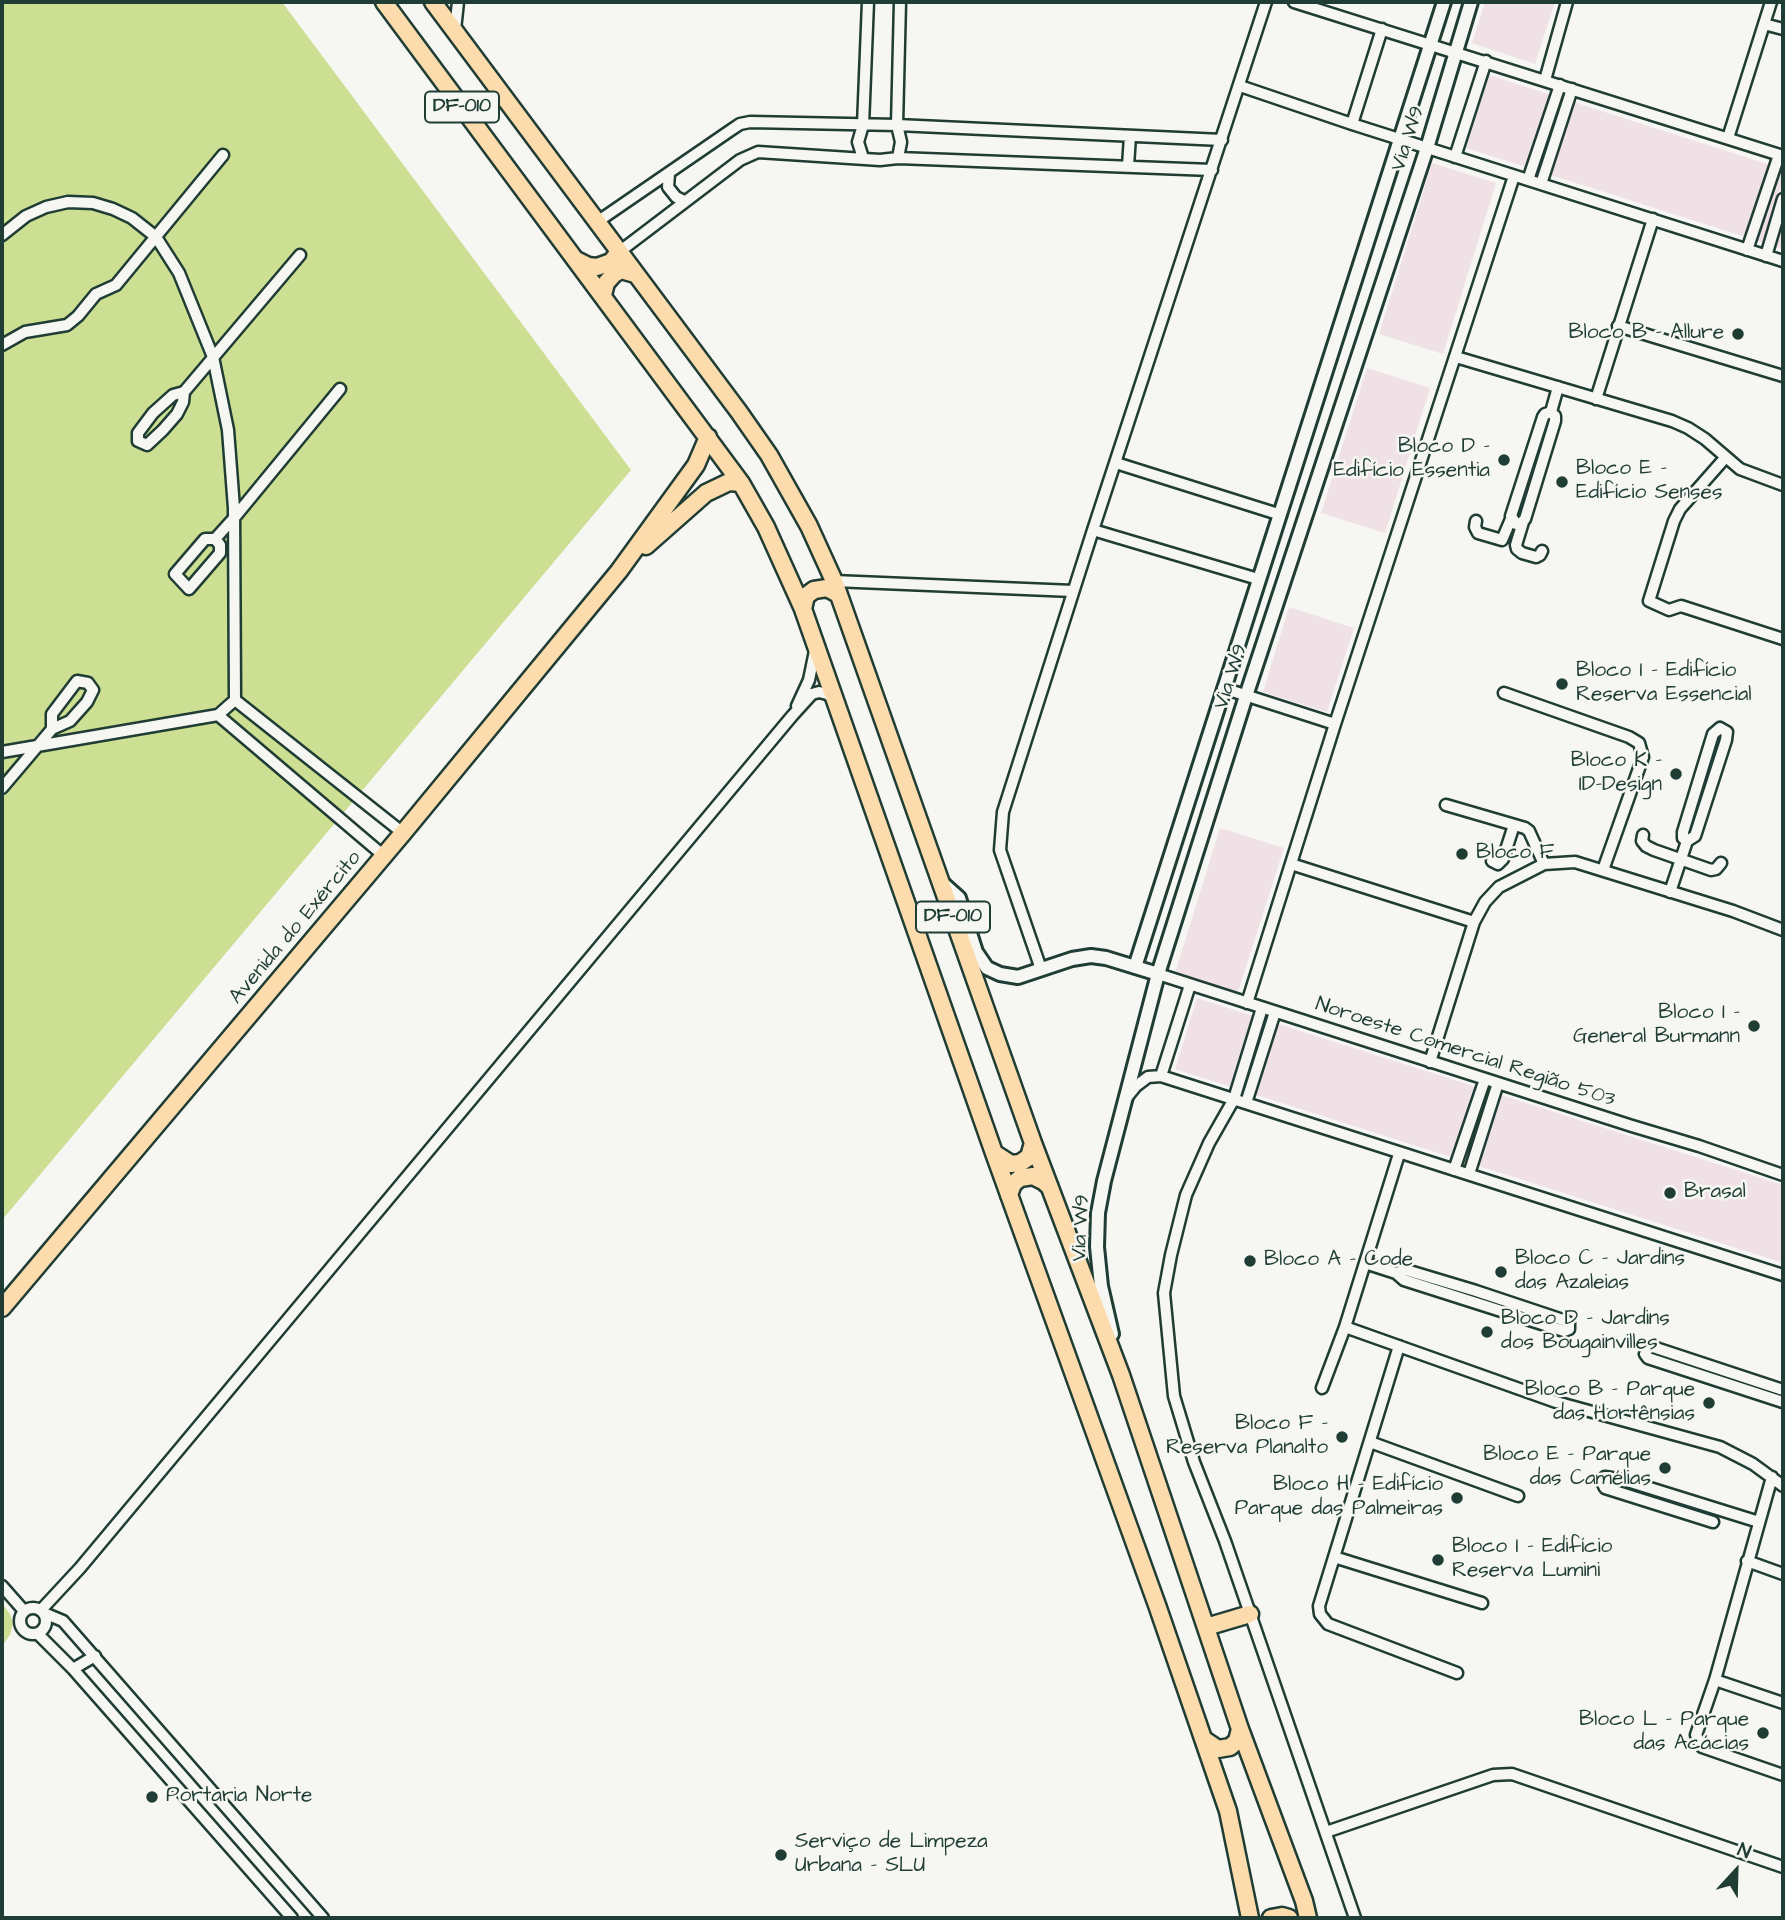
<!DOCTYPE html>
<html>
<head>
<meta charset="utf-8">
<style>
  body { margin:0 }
  #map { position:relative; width:1785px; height:1920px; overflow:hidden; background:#f6f6f2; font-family:"Architects Daughter",sans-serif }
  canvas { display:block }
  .frame { position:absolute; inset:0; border:4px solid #1f3d34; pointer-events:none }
  .north { position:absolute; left:1701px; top:1836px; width:70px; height:70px; -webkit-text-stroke:5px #f6f6f2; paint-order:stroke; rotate:22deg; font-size:19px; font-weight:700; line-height:28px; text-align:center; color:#1f3d34 }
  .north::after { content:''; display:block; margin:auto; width:24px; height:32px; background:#1f3d34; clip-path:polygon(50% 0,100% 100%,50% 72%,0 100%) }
</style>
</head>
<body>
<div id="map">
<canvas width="1785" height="1920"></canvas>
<div class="frame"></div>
<div class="north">N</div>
</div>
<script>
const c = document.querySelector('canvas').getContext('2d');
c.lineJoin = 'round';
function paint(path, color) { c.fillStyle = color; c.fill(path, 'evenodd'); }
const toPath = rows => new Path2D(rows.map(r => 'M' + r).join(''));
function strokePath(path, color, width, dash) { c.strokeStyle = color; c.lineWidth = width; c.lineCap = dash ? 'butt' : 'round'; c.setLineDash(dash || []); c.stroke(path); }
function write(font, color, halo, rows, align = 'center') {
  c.font = font + ' "Architects Daughter",sans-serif'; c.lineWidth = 5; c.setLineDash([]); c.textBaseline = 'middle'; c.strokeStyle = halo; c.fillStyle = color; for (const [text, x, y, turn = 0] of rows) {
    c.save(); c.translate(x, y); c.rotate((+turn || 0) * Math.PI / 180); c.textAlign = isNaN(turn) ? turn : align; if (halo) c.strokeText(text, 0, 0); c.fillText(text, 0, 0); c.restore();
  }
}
const built = toPath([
  [1485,2,1555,2,1535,64,1472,43],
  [1489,75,1783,169,1783,249,1466,148],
  [1432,163,1496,183,1443,354,1379,334],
  [1367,368,1430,388,1385,533,1321,513],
  [1289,607,1354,628,1327,712,1263,692],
  [1220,828,1284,848,1238,992,1175,973],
  [1197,998,1783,1185,1783,1263,1175,1069]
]);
const green = toPath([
  [2,2,282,2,631,470,2,1220],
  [2,1603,10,1614,13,1623,10,1635,2,1646]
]);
const minor = toPath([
  [1294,2,1783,156],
  [1764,24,1783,29],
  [455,30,458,2],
  [1545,80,1567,2],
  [1240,86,1352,124,1783,261],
  [1352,124,1382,29],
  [1728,138,1771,2],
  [1455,157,1486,61],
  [863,158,858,142,863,125,868,2],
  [898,158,901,142,897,125,900,2],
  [1128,166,1130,136],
  [669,174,668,187,676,197,684,201],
  [1528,180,1560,85],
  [1541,184,1572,89],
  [597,222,731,130,740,124,750,122,897,125,1222,140],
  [2,235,26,216,46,207,68,202,93,203,113,209,132,218,156,237,179,273,213,357,228,430,234,508,235,700,218,715,2,752],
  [1747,250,1779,155],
  [619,252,740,160,758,152,880,160,898,158,1212,170],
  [1766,256,1783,199],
  [1618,326,1783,376],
  [2,345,25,332,67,325,78,316,96,294,116,285,223,155],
  [1456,357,1672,421,1688,428,1705,439,1740,469,1783,485],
  [184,392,183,402,177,414,163,430,147,445,138,441,138,433,153,413,173,395,184,392,300,255],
  [1596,399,1653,219],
  [1551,412,1555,416,1555,421,1525,519,1521,523,1516,524,1511,516,1543,417,1545,414,1551,412,1558,387],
  [1725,458,1680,509,1674,521,1649,601,1669,610,1681,606,1783,639],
  [1116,463,1278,514],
  [1476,521,1475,527,1478,533,1502,540,1511,519],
  [1523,522,1516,545,1517,549,1522,553,1536,557,1540,555,1542,551],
  [1093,530,1258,579],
  [215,539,220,545,220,553,189,589,175,574,205,539,215,539,234,518,340,389],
  [834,581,1073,591],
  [1223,688,1335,724],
  [1504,693,1629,737,1639,743,1643,757,1603,870],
  [235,700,403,833],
  [797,706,809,680,815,651],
  [218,715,384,856],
  [2,788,52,729,70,721,87,702,93,690,88,683,77,681,52,714,52,729],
  [1446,805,1525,828,1529,831,1544,864],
  [1643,835,1642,841,1646,846,1654,850,1711,870,1716,869,1721,863],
  [1492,861,1498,864,1503,859,1514,825],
  [1291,864,1474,922],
  [1670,892,1687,841,1695,836,1726,740,1727,732,1720,728,1713,734,1683,832,1683,838,1687,841],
  [1041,969,1000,850,1003,812,1093,530,1266,2],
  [1158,974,1632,1126,1699,1146,1783,1175],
  [1247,1003,1335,724,1514,176],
  [1262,1008,1234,1099,1209,1143,1186,1195,1171,1255,1164,1293,1174,1396,1194,1462,1225,1541,1355,1918],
  [1430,1062,1474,922,1485,902,1499,887,1544,864,1575,862,1733,911,1783,930],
  [1161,1076,1190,985],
  [1127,1097,1136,1086,1148,1077,1161,1076,1783,1275],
  [1246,1103,1275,1012],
  [1454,1170,1485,1079],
  [1469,1174,1498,1083],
  [1365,1263,1396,1273,1404,1280,1564,1331,1569,1329,1569,1323,1566,1321,1476,1291,1406,1270,1396,1273],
  [1345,1327,1556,1402,1720,1447,1753,1464,1783,1486],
  [1399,1346,1319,1606,1320,1614,1328,1624,1457,1673],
  [1322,1388,1345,1327,1399,1154],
  [1783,1390,1653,1347,1648,1348,1645,1354,1648,1358,1783,1402],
  [1370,1442,1518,1496],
  [1772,1477,1715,1680,1696,1735,1702,1747,1783,1775],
  [1713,1522,1605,1488,1602,1482,1605,1477,1624,1480,1759,1522],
  [1334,1557,1482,1603],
  [1747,1561,1783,1574],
  [2,1586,24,1611],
  '20 1621a13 13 0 1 1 26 0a13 13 0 1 1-26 0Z',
  [41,1610,80,1568,792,716,812,694,819,692,827,694,834,699],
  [44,1613,63,1621,323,1918],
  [38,1634,73,1669,292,1918],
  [73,1669,95,1656],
  [1715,1680,1783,1703],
  [1326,1832,1493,1775,1512,1774,1783,1867]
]);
const tertiary = toPath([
  [940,881,959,898,976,952,987,968,1000,974,1018,977,1072,959,1091,956,1106,958,1158,974],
  [1135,967,1444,2],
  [1112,1334,1101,1286,1097,1247,1098,1213,1104,1181,1158,974,1246,696,1427,148,1471,2]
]);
const primary = toPath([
  [384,2,741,483,766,527,803,609,994,1153,1157,1605,1228,1811,1250,1918],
  [433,2,739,412,769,455,809,526,834,581,1033,1143,1121,1375,1240,1729,1304,1901,1308,1918],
  [576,260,588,266,597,267,611,262,619,252],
  [603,295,606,283,614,274,621,270,635,274],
  [646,546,706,493,729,482,741,483],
  [803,609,806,596,814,590,827,588,838,594],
  [994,1153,1011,1164,1020,1163,1029,1157,1033,1143],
  [1009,1195,1013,1184,1020,1178,1033,1176,1043,1181,1050,1187],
  [2,1308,403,833,619,571,696,465,708,437],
  [1206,1627,1250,1614],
  [1203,1739,1218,1749,1230,1747,1237,1741,1240,1729],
  [1271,1918,1282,1916,1289,1918]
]);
const markers = [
  [1738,334,7,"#1f3d34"],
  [1504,460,7,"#1f3d34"],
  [1562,482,7,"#1f3d34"],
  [1562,684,7,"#1f3d34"],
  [1676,774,7,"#1f3d34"],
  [1462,854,7,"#1f3d34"],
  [1754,1026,7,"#1f3d34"],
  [1670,1193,7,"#1f3d34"],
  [1250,1261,7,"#1f3d34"],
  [1501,1272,7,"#1f3d34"],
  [1487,1332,7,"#1f3d34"],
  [1709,1403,7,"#1f3d34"],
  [1342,1437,7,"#1f3d34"],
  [1665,1468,7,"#1f3d34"],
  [1457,1498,7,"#1f3d34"],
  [1438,1560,7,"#1f3d34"],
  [1763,1733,7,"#1f3d34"],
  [152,1797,7,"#1f3d34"],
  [781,1855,7,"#1f3d34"]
];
const shields = [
  [462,107,74],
  [953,917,74]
];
const shieldNames = [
  ["DF-010",462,107],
  ["DF-010",953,917]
];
const streetNames = [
  ["Via W9",1409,139,-72],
  ["Via W9",1232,677,-72],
  ["Avenida do Exército",296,928,-50],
  ["Noroeste Comercial Região 503",1465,1053,18],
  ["Via W9",1082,1228,-87]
];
const poiNames = [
  ["Bloco B - Allure",1724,334,"right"],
  ["Bloco D -",1490,448,"right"],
  ["Edifício Essentia",1490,472,"right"],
  ["Bloco E -",1576,470],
  ["Edifício Senses",1576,494],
  ["Bloco I - Edifício",1576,672],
  ["Reserva Essencial",1576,696],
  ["Bloco K -",1662,762,"right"],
  ["ID-Design",1662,786,"right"],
  ["Bloco F",1476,854],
  ["Bloco I -",1740,1014,"right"],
  ["General Burmann",1740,1038,"right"],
  ["Brasal",1684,1193],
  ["Bloco C - Jardins",1515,1260],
  ["das Azaleias",1515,1284],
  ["Bloco A - Code",1264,1261],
  ["Bloco D - Jardins",1501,1320],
  ["dos Bougainvilles",1501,1344],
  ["Bloco B - Parque",1695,1391,"right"],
  ["das Hortênsias",1695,1415,"right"],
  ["Bloco F -",1328,1425,"right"],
  ["Reserva Planalto",1328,1449,"right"],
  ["Bloco E - Parque",1651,1456,"right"],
  ["das Camélias",1651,1480,"right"],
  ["Bloco H - Edifício",1443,1486,"right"],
  ["Parque das Palmeiras",1443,1510,"right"],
  ["Bloco I - Edifício",1452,1548],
  ["Reserva Lumini",1452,1572],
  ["Bloco L - Parque",1749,1721,"right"],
  ["das Acácias",1749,1745,"right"],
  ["Portaria Norte",166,1797],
  ["Serviço de Limpeza",795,1843],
  ["Urbana - SLU",795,1867]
];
paint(built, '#f0e1e6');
paint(green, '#cddf93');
strokePath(minor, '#1f3d34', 15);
strokePath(tertiary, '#1f3d34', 18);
strokePath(primary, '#1f3d34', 21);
strokePath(minor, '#f6f6f2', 10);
strokePath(tertiary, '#f6f6f2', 12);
strokePath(primary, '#fcdcac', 16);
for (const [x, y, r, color] of markers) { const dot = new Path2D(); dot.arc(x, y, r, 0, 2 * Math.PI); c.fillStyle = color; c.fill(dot); strokePath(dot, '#f6f6f2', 2.5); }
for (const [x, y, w] of shields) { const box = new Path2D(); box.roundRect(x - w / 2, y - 15.5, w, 31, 5); c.fillStyle = '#f6f6f2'; c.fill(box); strokePath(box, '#1f3d34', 2); }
write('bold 19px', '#1f3d34', null, shieldNames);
write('21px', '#1f3d34', '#f6f6f2', streetNames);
write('21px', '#1f3d34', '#f6f6f2', poiNames, 'left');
</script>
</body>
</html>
